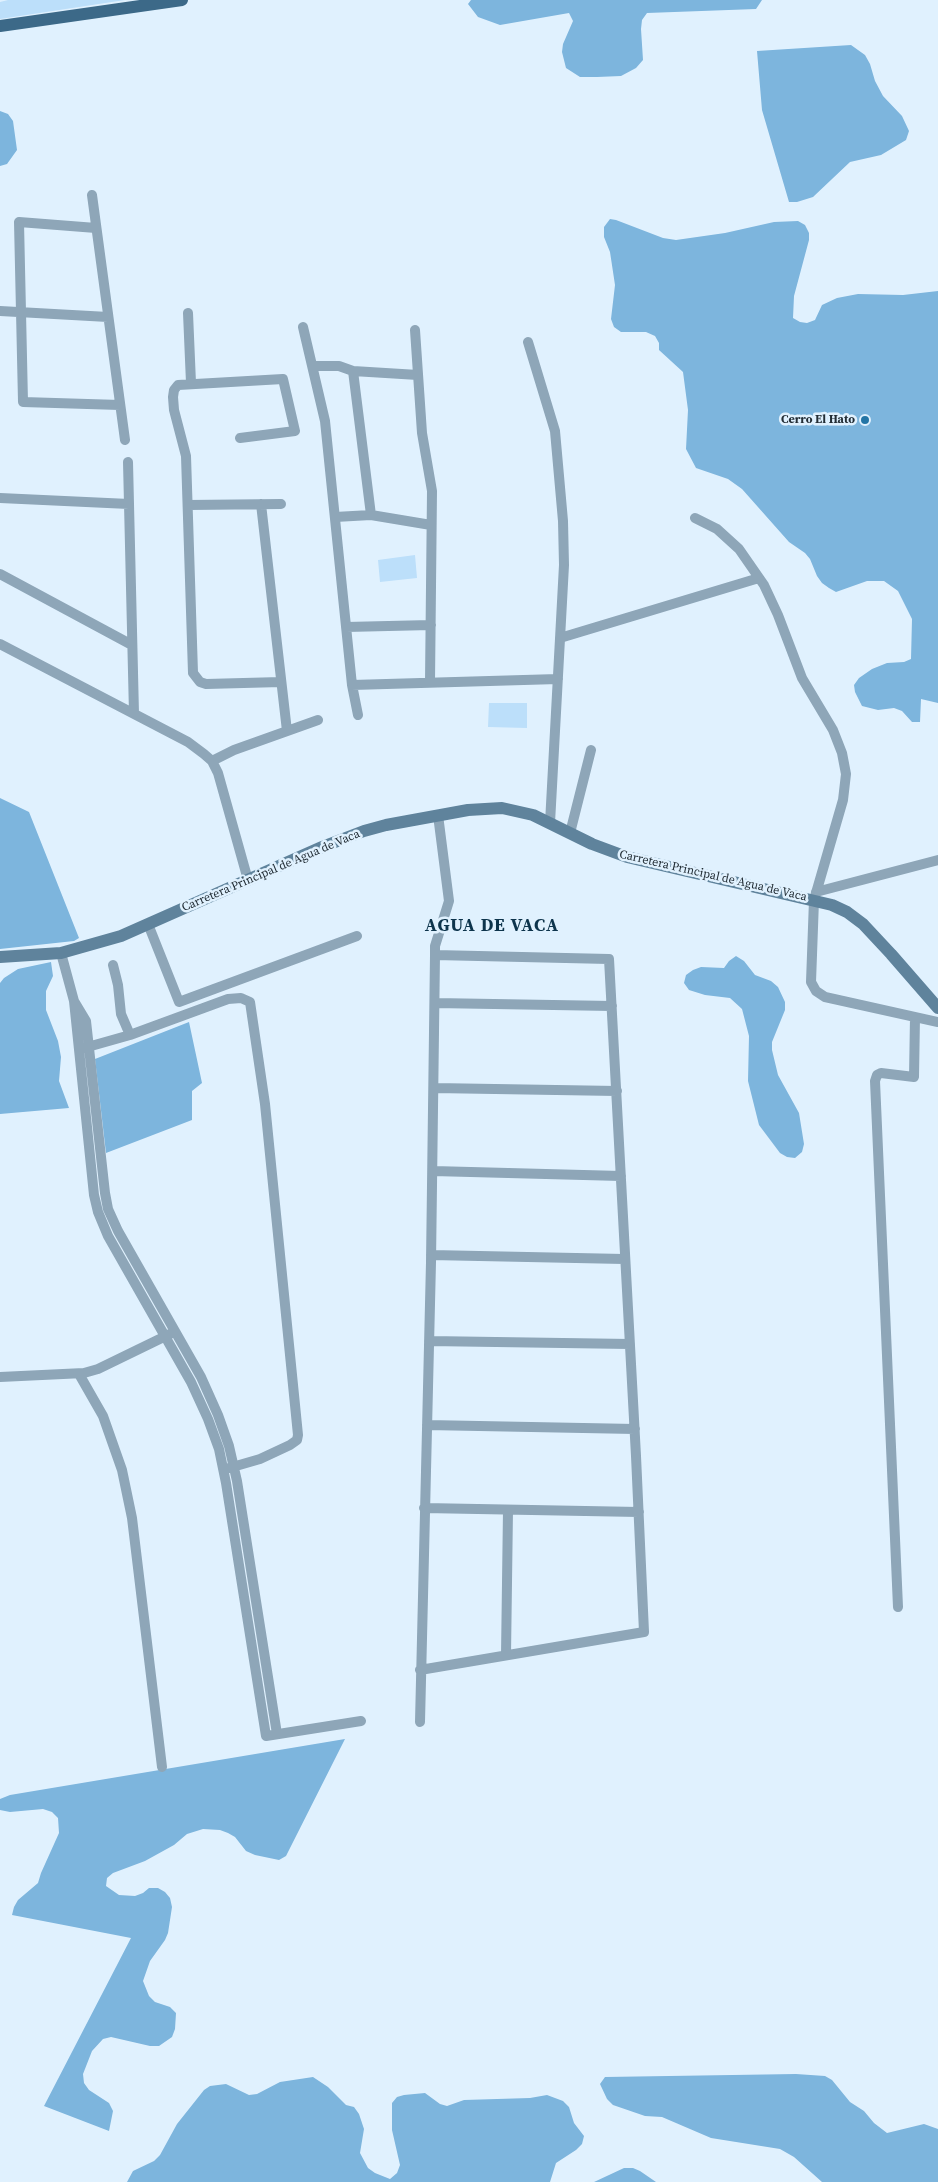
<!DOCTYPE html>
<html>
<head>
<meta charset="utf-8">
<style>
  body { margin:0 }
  canvas { display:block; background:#e0f1fe }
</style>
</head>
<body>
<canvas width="938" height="2182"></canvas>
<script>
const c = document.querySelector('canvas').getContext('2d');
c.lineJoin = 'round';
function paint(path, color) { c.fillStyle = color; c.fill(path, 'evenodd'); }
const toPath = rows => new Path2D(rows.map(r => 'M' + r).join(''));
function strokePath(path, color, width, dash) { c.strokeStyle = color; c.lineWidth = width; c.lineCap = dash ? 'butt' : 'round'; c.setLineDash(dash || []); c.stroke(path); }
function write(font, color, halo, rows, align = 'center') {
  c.font = font + ' "Source Serif 4",serif'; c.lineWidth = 5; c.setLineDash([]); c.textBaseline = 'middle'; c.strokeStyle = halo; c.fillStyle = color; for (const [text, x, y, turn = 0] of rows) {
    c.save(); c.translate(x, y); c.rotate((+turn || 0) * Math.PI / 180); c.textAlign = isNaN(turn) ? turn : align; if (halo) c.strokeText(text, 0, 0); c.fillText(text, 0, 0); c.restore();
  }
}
const green = toPath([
  [8,0,125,0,0,19,0,2],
  [415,555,417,578,380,582,378,560],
  [489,703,527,703,527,728,488,727]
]);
const forest = toPath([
  [471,0,762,0,756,9,647,13,642,20,641,29,643,60,636,68,621,76,597,77,580,77,566,68,562,52,563,44,573,21,569,13,500,25,478,17,468,4],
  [851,45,865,55,870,64,875,81,883,96,902,116,909,131,906,140,881,155,850,162,813,197,797,202,789,202,762,110,757,51],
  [0,111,8,114,13,121,17,150,7,164,0,166],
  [610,219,616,220,663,238,676,240,725,233,774,222,798,221,805,225,809,233,809,240,794,296,793,318,800,322,807,323,815,320,822,305,837,298,858,294,903,295,938,291,938,703,921,699,920,722,912,722,902,711,894,708,878,710,862,706,855,692,854,685,859,678,872,669,887,663,904,662,911,659,912,619,898,591,884,581,867,581,836,592,829,588,822,583,817,576,810,559,805,553,789,542,742,489,728,479,696,468,686,449,688,410,683,372,659,350,659,343,655,336,646,332,621,332,614,327,611,319,615,285,610,252,604,237,604,227],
  [0,798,29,812,79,938,74,941,0,949],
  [736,956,744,961,755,975,771,981,778,987,785,1002,785,1010,772,1042,772,1050,778,1075,799,1113,804,1144,802,1152,795,1158,787,1157,780,1153,759,1125,748,1081,749,1036,742,1009,730,998,705,995,689,990,684,983,686,975,693,970,701,967,724,968,729,961],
  [51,962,53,976,46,991,46,1010,58,1041,61,1057,59,1081,69,1108,0,1114,0,983,4,978,18,969],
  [189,1022,202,1083,192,1091,192,1120,106,1153,95,1059],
  [345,1739,286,1856,279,1860,255,1855,246,1851,235,1837,228,1833,220,1830,203,1829,187,1834,174,1845,145,1861,113,1873,107,1878,106,1886,119,1895,135,1896,143,1893,149,1888,158,1888,165,1892,170,1898,172,1907,168,1933,165,1940,150,1961,143,1981,149,1996,155,2002,170,2007,176,2013,175,2029,172,2037,159,2046,150,2046,111,2037,103,2039,92,2051,83,2074,84,2083,89,2090,109,2103,113,2111,109,2131,44,2106,131,1938,12,1915,14,1907,18,1900,38,1883,41,1873,59,1833,58,1818,52,1812,43,1809,10,1812,0,1810,0,1799,10,1795],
  [796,2074,825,2076,832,2080,850,2102,864,2111,874,2123,887,2133,924,2124,938,2129,938,2182,822,2182,794,2157,780,2149,711,2138,662,2117,645,2116,613,2105,607,2099,600,2084,605,2077],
  [313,2077,328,2087,346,2105,354,2107,359,2114,364,2129,360,2153,368,2168,375,2173,390,2179,397,2173,400,2165,392,2130,392,2103,397,2097,404,2095,425,2093,440,2104,447,2106,464,2100,530,2098,547,2095,563,2101,569,2107,574,2123,584,2136,582,2144,576,2150,556,2163,550,2182,127,2182,133,2171,154,2161,160,2155,177,2124,204,2090,210,2086,226,2084,249,2095,257,2094,280,2082],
  [624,2168,633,2168,640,2171,656,2182,594,2182]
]);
const street = toPath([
  [92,195,125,440],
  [96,228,19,222,23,402,120,405],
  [0,311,108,317],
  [188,313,191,383],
  [303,327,325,421,352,685,358,715],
  [415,330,422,433,432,491,430,682],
  [528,342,555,431,563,521,564,565,550,823],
  [313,366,339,366,353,371,418,375],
  [353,371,371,515],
  [240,438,295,431,283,379,178,385,174,390,173,397,174,410,186,456,193,673,200,682,206,684,281,682],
  [128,462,134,714],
  [0,498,129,504],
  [261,504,287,731],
  [188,505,281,504],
  [335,517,371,515,431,525],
  [695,518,717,529,739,549,764,585,778,615,802,678,833,730,842,753,846,774,843,800,814,900,811,982,816,991,825,997,938,1022],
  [0,574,132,645],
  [346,627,431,625],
  [560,638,759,578],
  [0,644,188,742,204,754,212,761,218,773,248,880],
  [352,685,558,679],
  [212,761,234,750,318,720],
  [570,833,591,750],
  [816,892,938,860],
  [148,924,179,1002,357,936],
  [61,953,74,1001,94,1195,98,1212,108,1236,191,1382,208,1419,219,1449,226,1483,266,1736,361,1721],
  [113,965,118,985,121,1014,130,1035],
  [74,1001,86,1021,105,1193,108,1209,118,1231,201,1377,218,1415,229,1446,237,1481,277,1734],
  [435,1003,612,1006],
  [84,1048,130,1035,228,999,241,998,250,1002,265,1104,298,1435,297,1440,290,1445,260,1459,229,1468],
  [434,1088,617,1091],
  [433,1171,621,1176],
  [431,1255,624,1259],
  [429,1341,630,1344],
  [79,1374,103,1416,122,1470,132,1518,162,1767],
  [0,1377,84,1373,98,1369,170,1334],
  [427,1425,635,1429],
  [424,1508,639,1512],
  [898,1607,875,1081,877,1075,881,1073,914,1077,915,1017],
  [506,1655,508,1510],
  [420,1670,644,1632,636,1456,609,959,435,955],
  [420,1722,431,1262,435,955,435,946,449,901,438,815]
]);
const secondary = toPath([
  [0,957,61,953,121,936,322,847,364,831,386,825,468,810,502,808,533,815,592,844,627,857,832,905,847,912,863,924,891,954,938,1008]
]);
const primary = toPath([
  [0,26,182,0]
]);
const markers = [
  [865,420,5,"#2375a6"]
];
const poiNames = [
  ["Cerro El Hato",855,420]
];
const streetNames = [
  ["Carretera Principal de Agua de Vaca",271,871,-23],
  ["Carretera Principal de Agua de Vaca",713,876,13]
];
const districtNames = [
  ["AGUA DE VACA",492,926]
];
paint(green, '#bcdffa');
paint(forest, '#7db5dd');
strokePath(street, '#8ea6b8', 10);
strokePath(secondary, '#5f839c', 12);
strokePath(primary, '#3c6988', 12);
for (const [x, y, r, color] of markers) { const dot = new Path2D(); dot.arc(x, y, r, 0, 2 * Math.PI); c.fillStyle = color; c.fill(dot); strokePath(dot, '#e0f1fe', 2); }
write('bold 12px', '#222d35', '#e0f1fe', poiNames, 'right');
write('12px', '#222d35', '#e0f1fe', streetNames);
c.letterSpacing = '1px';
write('bold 18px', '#0d344c', '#e0f1fe', districtNames);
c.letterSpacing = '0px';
</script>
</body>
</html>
